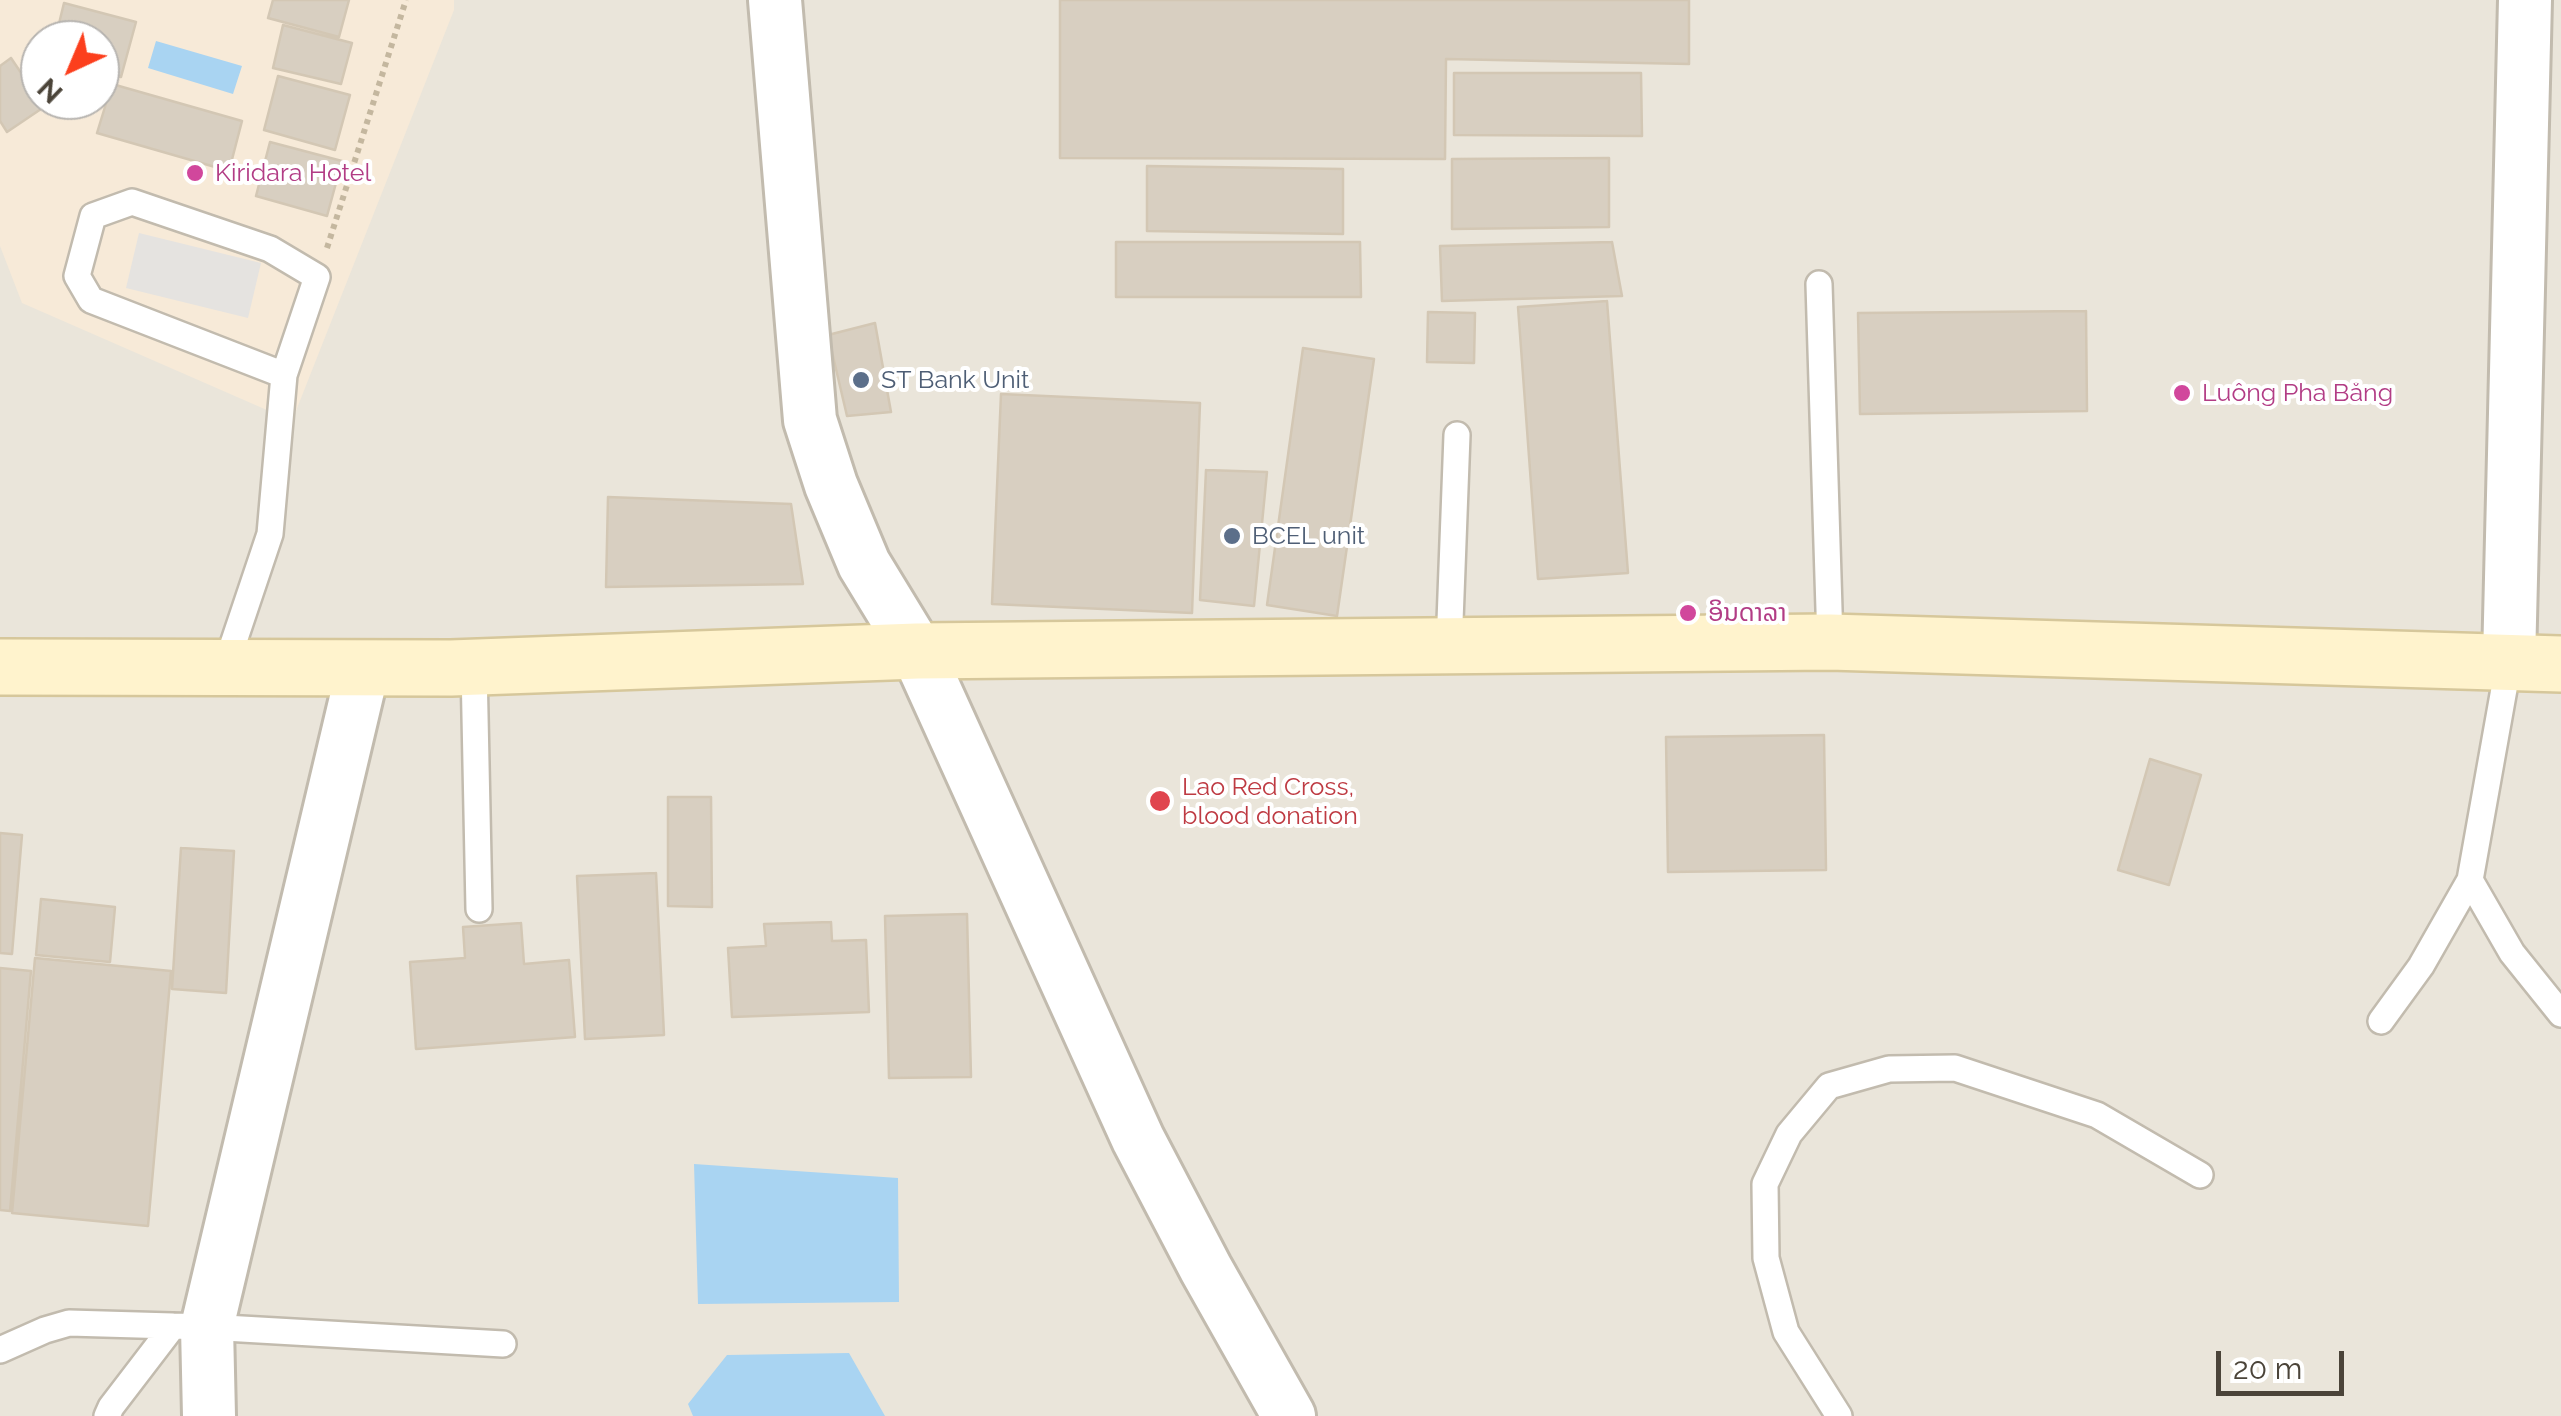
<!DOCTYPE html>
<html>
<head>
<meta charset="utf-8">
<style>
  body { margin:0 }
  #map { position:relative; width:2561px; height:1416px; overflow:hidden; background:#f6f3ec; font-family:Raleway,sans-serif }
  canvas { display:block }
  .north { position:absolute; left:20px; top:20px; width:100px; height:100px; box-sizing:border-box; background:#fff; border:2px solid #b7b4b0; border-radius:50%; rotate:224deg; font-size:28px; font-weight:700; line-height:40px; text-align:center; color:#4b4439 }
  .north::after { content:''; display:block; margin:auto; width:35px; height:45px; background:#fc3f1d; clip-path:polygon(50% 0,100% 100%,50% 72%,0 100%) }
  .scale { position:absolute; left:2216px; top:1351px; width:128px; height:45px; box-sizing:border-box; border:5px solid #4b4439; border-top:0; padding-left:12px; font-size:30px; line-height:35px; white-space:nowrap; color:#4b4439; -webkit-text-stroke:8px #fff; paint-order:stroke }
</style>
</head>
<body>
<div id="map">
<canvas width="2561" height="1416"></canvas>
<div class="north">N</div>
<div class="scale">20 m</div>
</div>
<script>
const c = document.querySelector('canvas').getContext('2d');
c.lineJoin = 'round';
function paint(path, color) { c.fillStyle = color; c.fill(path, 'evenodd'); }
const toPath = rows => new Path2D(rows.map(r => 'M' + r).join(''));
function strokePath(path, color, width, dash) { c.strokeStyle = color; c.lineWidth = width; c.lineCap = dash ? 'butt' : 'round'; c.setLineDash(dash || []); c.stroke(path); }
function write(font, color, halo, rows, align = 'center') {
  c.font = font + ' Raleway,"Noto Sans Lao",sans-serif'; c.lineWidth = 8; c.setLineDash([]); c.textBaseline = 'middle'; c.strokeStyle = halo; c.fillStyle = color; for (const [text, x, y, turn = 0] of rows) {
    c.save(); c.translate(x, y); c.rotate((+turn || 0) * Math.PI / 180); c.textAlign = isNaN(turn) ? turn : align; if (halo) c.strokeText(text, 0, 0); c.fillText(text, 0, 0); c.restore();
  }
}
const residential = toPath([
  [0,0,2561,0,2561,1416,0,1416],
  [40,40,100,40,100,100,40,100]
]);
const commercial = toPath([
  [0,0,454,0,454,10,292,421,22,303,0,246],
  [40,40,100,40,100,100,40,100]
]);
const parking = toPath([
  [139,233,261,263,248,318,126,288]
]);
const water = toPath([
  [156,41,242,66,233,94,148,68],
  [694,1164,898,1178,899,1302,698,1304],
  [849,1353,885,1416,693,1416,688,1404,727,1355]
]);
const building = toPath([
  [273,0,349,0,339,37,268,18,273,0],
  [1060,0,1689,0,1689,64,1446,59,1445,159,1060,158,1060,0],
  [64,3,136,22,121,77,100,71,100,40,55,40,64,3],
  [283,25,352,43,341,84,273,68,283,25],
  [11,58,44,107,7,132,0,121,0,66,11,58],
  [1454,73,1641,73,1642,136,1454,135,1454,73],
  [278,76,350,95,335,150,264,130,278,76],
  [112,84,242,121,229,171,97,133,112,84],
  [270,142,342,161,327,216,256,196,270,142],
  [1609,158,1609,227,1452,229,1452,159,1609,158],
  [1147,166,1343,169,1343,234,1147,231,1147,166],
  [1116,242,1360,242,1361,297,1116,297,1116,242],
  [1612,242,1622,296,1442,301,1440,246,1612,242],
  [1607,301,1628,573,1538,579,1518,307,1607,301],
  [2086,311,2087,411,1860,414,1858,313,2086,311],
  [1428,312,1475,313,1474,363,1427,362,1428,312],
  [875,323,891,412,847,416,828,335,875,323],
  [1303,348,1374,359,1337,616,1267,605,1303,348],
  [1001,394,1200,403,1192,613,992,604,1001,394],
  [1206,470,1267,472,1254,606,1200,600,1206,470],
  [608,497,791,504,803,584,606,587,608,497],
  [1824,735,1826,870,1668,872,1666,737,1824,735],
  [2150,759,2201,775,2169,885,2118,870,2150,759],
  [668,797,711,797,712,907,668,906,668,797],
  [0,833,22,835,12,954,0,953,0,833],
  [181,848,234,851,226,993,172,989,181,848],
  [656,873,664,1035,585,1039,577,876,656,873],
  [41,899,115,907,110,962,36,955,41,899],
  [967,914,971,1077,889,1078,885,916,967,914],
  [831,922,832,941,866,940,869,1012,732,1017,728,948,766,946,764,924,831,922],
  [521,923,524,964,569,960,575,1037,416,1049,410,962,465,958,463,927,521,923],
  [35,958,171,971,148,1226,12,1213,35,958],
  [0,968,31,971,10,1211,0,1210,0,968]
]);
const path = toPath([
  [327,248,406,0]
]);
const service = toPath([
  [1819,284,1830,642],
  [1449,648,1457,435],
  [474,667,479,909],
  [225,668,270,534,284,375,317,277,270,249,132,202,93,216,77,276,91,300,284,375],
  [2470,880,2512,953,2561,1014],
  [2381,1021,2421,966,2470,880,2509,661],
  [0,1350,45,1330,69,1323,207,1327,503,1344],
  [107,1416,111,1407,173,1326],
  [1839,1416,1786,1332,1766,1258,1765,1184,1789,1134,1829,1086,1889,1069,1955,1068,2097,1115,2200,1175]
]);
const minor = toPath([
  [775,0,810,420,831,485,864,564,917,651,1138,1139,1206,1269,1289,1416],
  [2509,661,2525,0],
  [209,1416,207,1327,363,669]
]);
const secondary = toPath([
  [0,667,451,668,917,651,1830,642,2561,664]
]);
const markers = [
  [195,173,10,"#d1479c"],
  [861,380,10,"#5c6f8a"],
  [2182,393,10,"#d1479c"],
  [1232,536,10,"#5c6f8a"],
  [1688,613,10,"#d1479c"],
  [1160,801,12,"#e0444e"]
];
const hotelNames = [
  ["Kiridara Hotel",215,173],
  ["Luông Pha Băng",2202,393],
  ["ອິນດາລາ",1708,613]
];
const serviceNames = [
  ["ST Bank Unit",881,380],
  ["BCEL unit",1252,536]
];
const healthNames = [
  ["Lao Red Cross,",1182,787],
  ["blood donation",1182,816]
];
paint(residential, '#eae5da');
paint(commercial, '#f7ead8');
paint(parking, '#e5e3e0');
paint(water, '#a9d4f2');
paint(building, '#d8cfc1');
strokePath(building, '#d3c7b4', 2.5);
strokePath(service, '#c2bbae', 30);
strokePath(minor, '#c2bbae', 58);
strokePath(secondary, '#d6c79b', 60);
strokePath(path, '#c4b79f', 6, [5, 5]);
strokePath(service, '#fff', 25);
strokePath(minor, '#fff', 52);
strokePath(secondary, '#fff3cd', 55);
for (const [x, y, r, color] of markers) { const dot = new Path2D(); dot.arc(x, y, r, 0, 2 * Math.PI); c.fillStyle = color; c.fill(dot); strokePath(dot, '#fff', 4); }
write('25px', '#b23c85', '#fff', hotelNames, 'left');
write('25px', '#4e5e75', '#fff', serviceNames, 'left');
write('25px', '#be3a42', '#fff', healthNames, 'left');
</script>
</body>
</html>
